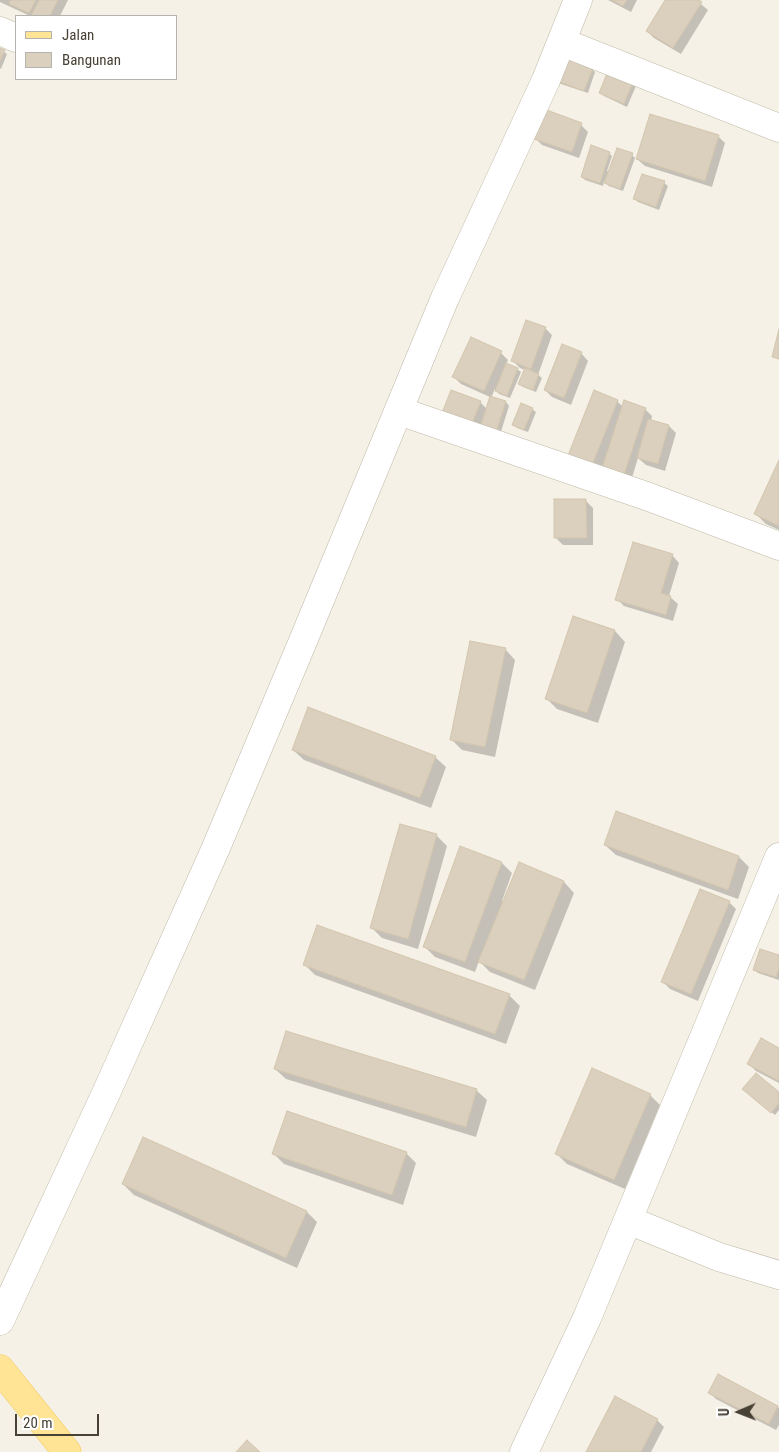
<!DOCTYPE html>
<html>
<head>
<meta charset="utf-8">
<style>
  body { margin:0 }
  #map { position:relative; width:779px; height:1452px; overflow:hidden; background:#f5f1e6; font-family:"Roboto Condensed",sans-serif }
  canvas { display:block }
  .legend { position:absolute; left:15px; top:15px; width:162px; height:65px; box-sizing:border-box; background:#fff; border:1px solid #b6b3ae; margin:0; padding:6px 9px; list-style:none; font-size:15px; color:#484135 }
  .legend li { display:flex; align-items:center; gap:10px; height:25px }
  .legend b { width:25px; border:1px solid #b6b3ae }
  .north { position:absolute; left:714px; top:1387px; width:50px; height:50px; -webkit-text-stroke:4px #fff; paint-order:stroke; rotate:269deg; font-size:14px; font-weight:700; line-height:20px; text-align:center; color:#484135 }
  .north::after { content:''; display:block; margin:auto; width:18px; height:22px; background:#484135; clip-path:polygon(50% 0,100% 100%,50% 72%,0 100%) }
  .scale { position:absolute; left:15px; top:1414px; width:84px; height:22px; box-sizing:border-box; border:2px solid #484135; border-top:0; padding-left:6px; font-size:15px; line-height:18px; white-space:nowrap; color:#484135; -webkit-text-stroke:4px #fff; paint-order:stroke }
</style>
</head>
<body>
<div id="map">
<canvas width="779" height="1452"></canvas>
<ul class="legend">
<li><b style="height:6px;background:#ffe495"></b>Jalan</li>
<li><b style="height:14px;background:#dbd0bd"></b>Bangunan</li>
</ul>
<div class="north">U</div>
<div class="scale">20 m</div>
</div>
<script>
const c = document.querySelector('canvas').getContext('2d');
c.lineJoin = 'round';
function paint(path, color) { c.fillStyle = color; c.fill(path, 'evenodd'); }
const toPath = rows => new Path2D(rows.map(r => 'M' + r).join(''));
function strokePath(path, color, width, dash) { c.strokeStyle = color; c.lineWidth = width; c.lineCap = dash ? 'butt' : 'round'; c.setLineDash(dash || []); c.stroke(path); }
const shadow = toPath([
  [0,0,68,0,60,16,30,16,0,2],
  [608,0,637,0,631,12],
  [666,0,696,0,708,10,681,54,654,38,647,31],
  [0,49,7,54,1,69,0,68],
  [592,69,595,72,588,93,558,83],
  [633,83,636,86,627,107,604,96,600,93],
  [581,125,588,132,579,158,542,145,535,138],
  [718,136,725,143,712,187,645,166,637,159],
  [609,153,612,156,607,171,610,172,632,155,635,158,623,191,609,186,604,181,603,186,585,180,582,177],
  [664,183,668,186,659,210,638,202,635,199],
  [545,328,552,335,538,375,542,378,536,392,523,387,520,384,525,370,520,368,513,361],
  [501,353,508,360,506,364,517,369,521,372,510,398,499,394,495,389,491,398,506,402,509,406,499,438,449,425,480,402,487,409,490,397,461,384,454,377],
  [581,353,588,361,571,405,552,397,545,390],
  [617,401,623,407,645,409,652,416,651,421,669,426,676,433,665,471,646,465,638,458,631,481,610,474,602,466,598,474,576,465],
  [532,409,536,412,528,432,517,428,514,425],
  [779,463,779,530,766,524,756,514],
  [586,501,593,508,593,545,563,545,556,538],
  [672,555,679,563,669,596,678,604,673,621,624,606,617,599],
  [615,631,625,642,598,723,557,709,547,699],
  [505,649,515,660,495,757,462,750,451,739],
  [293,750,435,757,446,767,431,808,304,760],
  [401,825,437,836,447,846,418,949,382,938,371,927],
  [605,845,739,857,749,867,738,899,616,855],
  [461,848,502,863,512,873,502,901,504,902,519,864,564,882,574,893,535,990,490,972,479,961,475,972,435,957,424,946],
  [729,902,736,909,698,1001,670,989,663,982],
  [779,957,779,980,758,973,755,970],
  [304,964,509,995,520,1006,506,1044,315,975],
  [779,1049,779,1083,756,1071,749,1064],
  [275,1069,476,1090,487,1100,476,1137,286,1079],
  [747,1092,779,1094,779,1110,775,1115],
  [650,1095,660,1105,625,1189,567,1164,557,1154],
  [406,1153,416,1163,403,1205,284,1164,274,1154],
  [123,1184,307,1212,317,1222,297,1268,134,1195],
  [709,1392,778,1407,779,1408,779,1425,776,1430,716,1399],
  [657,1420,664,1427,651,1452,587,1452]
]);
const building = toPath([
  [10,0,36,0,29,13,9,4,10,0],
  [39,0,58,0,50,16,31,16,39,0],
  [612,0,627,0,623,6,612,0],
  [665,0,699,0,702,2,673,48,646,31,665,0],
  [0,48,5,50,0,61,0,48],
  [562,57,593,68,584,91,554,80,562,57],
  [608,71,633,82,624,104,599,93,608,71],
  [544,109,582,123,572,152,534,139,544,109],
  [650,114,719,135,705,181,636,159,650,114],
  [591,145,610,152,600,183,581,177,591,145],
  [617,148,633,153,620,189,604,183,617,148],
  [642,174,665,181,656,207,633,199,642,174],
  [526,320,546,327,531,369,511,361,526,320],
  [779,329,779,359,772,357,779,329],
  [471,337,502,351,484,391,452,377,471,337],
  [562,344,582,352,564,398,544,390,562,344],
  [506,363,518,368,507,396,495,391,506,363],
  [525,368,539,374,533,390,518,384,525,368],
  [451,390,481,401,470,429,440,418,451,390],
  [594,390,618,400,591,468,567,458,594,390],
  [490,396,506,401,495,436,479,431,490,396],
  [624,400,646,408,624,475,602,468,624,400],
  [521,403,533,408,524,430,512,425,521,403],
  [648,419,669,425,658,464,637,458,648,419],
  [779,460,779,526,754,514,779,460],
  [554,499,586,499,587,538,554,538,554,499],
  [633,542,673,554,661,593,671,596,666,615,615,600,633,542],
  [573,616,615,630,587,713,545,699,573,616],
  [470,641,506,648,485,747,450,740,470,641],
  [308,707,436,756,420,798,292,750,308,707],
  [616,811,739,856,728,890,604,845,616,811],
  [400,824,437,834,408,939,370,928,400,824],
  [460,846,502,862,465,962,423,947,460,846],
  [519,862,564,881,524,980,478,962,519,862],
  [700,889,730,901,691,994,661,982,700,889],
  [317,925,510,994,495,1034,303,965,317,925],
  [760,949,779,955,779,969,776,977,753,970,760,949],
  [286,1031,477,1089,466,1127,274,1069,286,1031],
  [761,1038,779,1048,779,1081,747,1064,761,1038],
  [592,1068,651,1094,614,1180,555,1154,592,1068],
  [756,1073,779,1092,779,1103,771,1113,742,1089,756,1073],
  [287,1111,407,1152,392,1195,272,1154,287,1111],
  [143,1137,307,1211,286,1258,122,1184,143,1137],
  [718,1374,778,1406,769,1424,708,1393,718,1374],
  [615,1396,658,1419,641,1452,586,1452,615,1396],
  [247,1440,260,1452,236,1452,247,1440]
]);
const minor = toPath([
  [0,31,16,38],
  [562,42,779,128],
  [399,409,408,414,649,497,779,546],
  [628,1220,719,1257,779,1275],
  [0,1321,107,1091,215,850,303,641,445,298,546,80,578,0],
  [524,1452,587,1318,779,857]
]);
const major = toPath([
  [0,1369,67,1452]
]);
paint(shadow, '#0003');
paint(building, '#dbd0bd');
strokePath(building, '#d3c5ad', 1);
strokePath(minor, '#c1b9a8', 29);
strokePath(major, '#f0c759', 29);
strokePath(minor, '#fff', 28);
strokePath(major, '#ffe495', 28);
</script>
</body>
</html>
